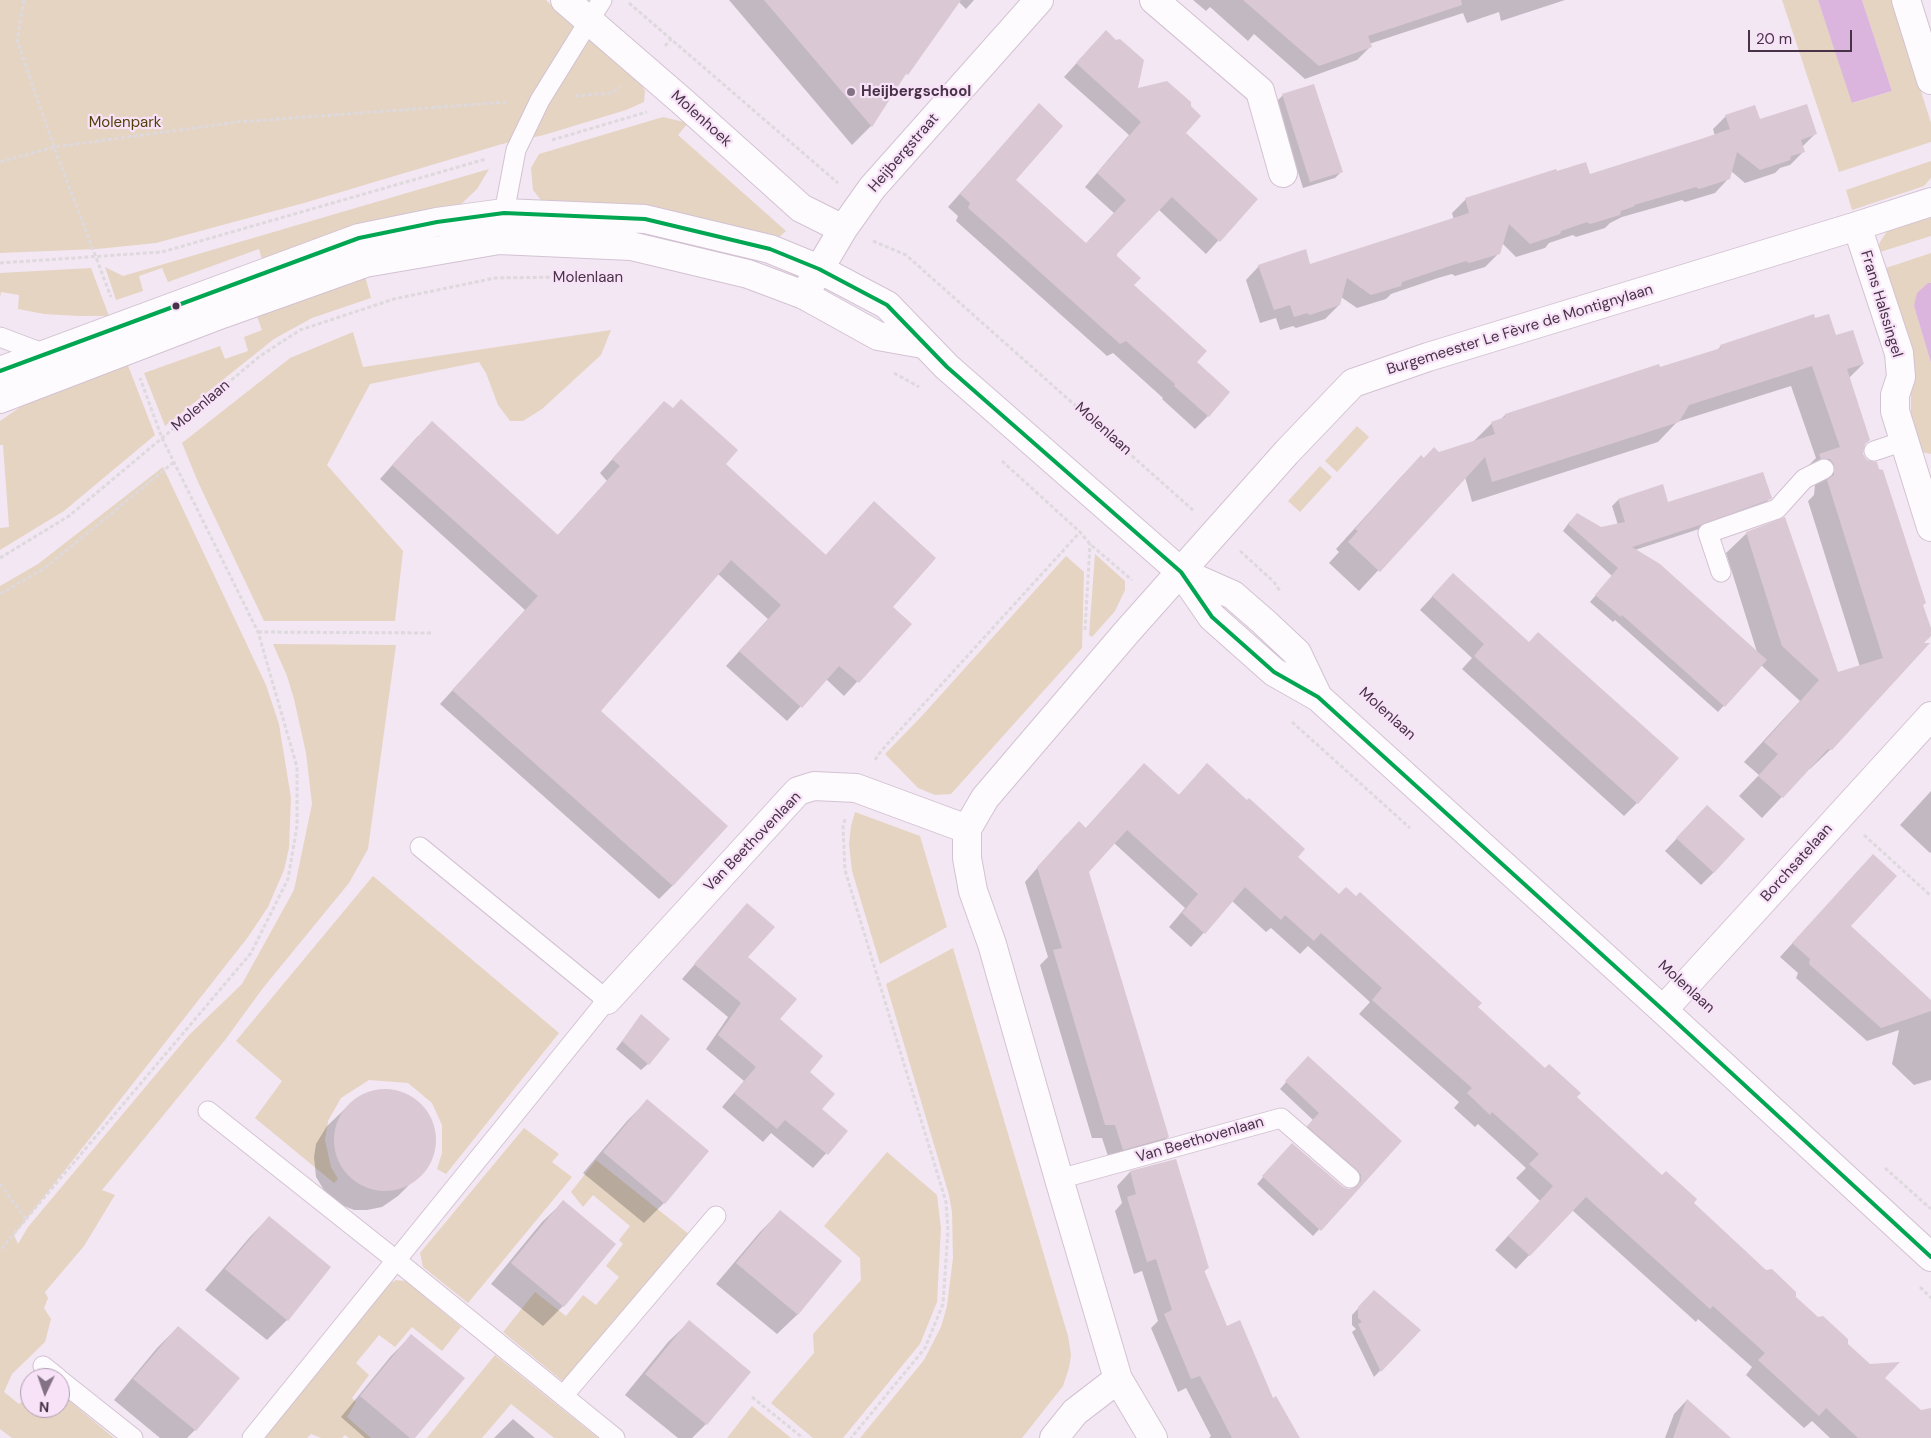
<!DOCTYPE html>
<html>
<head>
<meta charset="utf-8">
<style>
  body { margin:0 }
  #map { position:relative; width:1931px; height:1438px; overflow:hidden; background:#f3e7f3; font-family:"DM Sans",sans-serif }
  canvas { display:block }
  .north { position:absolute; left:20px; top:1368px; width:50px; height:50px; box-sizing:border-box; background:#f7e2f8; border:1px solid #b19cb2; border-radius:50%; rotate:183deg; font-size:14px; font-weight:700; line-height:20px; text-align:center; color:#473248 }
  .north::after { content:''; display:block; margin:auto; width:18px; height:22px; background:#837184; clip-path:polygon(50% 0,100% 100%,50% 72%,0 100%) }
  .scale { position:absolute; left:1748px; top:30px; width:104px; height:22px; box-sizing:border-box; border:2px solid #473248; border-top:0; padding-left:6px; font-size:15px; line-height:18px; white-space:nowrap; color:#473248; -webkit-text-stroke:4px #f7e2f8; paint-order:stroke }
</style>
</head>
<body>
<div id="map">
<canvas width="1931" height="1438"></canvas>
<div class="north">N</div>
<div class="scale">20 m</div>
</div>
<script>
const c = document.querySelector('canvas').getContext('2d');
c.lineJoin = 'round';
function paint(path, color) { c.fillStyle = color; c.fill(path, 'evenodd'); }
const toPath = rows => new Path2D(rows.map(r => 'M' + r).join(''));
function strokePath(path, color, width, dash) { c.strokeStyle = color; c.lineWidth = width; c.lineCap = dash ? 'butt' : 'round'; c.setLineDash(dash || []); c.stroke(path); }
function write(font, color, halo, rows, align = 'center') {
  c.font = font + ' "DM Sans",sans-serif'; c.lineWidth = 4.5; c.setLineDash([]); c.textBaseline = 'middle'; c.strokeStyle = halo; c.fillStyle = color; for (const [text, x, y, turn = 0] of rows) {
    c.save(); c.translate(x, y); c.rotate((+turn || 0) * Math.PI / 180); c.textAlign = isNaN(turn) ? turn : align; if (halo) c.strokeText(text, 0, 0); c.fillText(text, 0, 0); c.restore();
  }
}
const green = toPath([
  [0,0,546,0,570,23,641,83,645,91,644,102,626,110,544,135,502,144,304,203,156,243,97,249,0,253],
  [1782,0,1818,0,1853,103,1892,91,1862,0,1892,0,1931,123,1931,142,1839,172],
  [663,117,688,123,678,135,786,231,776,240,696,217,609,205,544,204,533,190,531,168,539,154],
  [1931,161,1931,178,1924,186,1852,210,1846,190],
  [489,169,477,189,456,209,263,263,259,249,168,282,162,268,139,276,143,291,116,300,105,267,123,276],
  [1923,217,1931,218,1931,236,1877,253,1880,242,1889,228],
  [1931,253,1931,283,1928,283,1914,306,1931,363,1931,454,1917,451,1911,434,1911,367,1880,270],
  [91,268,109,316,79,316,44,314,18,309,19,295,1,292,0,298,0,273],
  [365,276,371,298,312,318,274,339,165,426,144,373,220,346,225,359,248,351,244,337,262,330,256,314],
  [611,330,601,355,542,409,523,421,510,421,498,405,486,373,479,362,370,384,327,465,403,551,395,621,264,621,198,482,182,443,290,358,353,332,363,367],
  [127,363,155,435,64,511,0,550,0,528,9,527,3,445,0,445,0,421,35,397],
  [1357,426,1369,437,1337,472,1325,461],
  [1320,466,1332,477,1300,512,1288,501],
  [163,467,266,685,279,724,291,798,289,848,284,870,268,907,248,937,14,1235,18,1244,28,1227,189,1035,242,984,294,890,312,804,306,753,294,699,287,676,273,644,396,645,368,849,349,883,263,988,225,1040,102,1190,115,1195,84,1246,45,1292,48,1298,44,1308,51,1319,45,1342,12,1374,4,1392,19,1404,30,1395,30,1408,60,1408,60,1393,114,1438,12,1438,0,1429,0,586,38,564],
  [1095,554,1125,581,1125,590,1115,611,1092,637,1089,635],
  [1066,556,1084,572,1082,648,951,794,935,795,918,788,885,754,920,718],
  [855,812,920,836,947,927,880,964,852,871,849,844,851,826],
  [373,876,559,1033,446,1174,437,1169,442,1153,442,1125,432,1103,408,1083,369,1080,341,1098,328,1121,325,1140,331,1167,338,1179,334,1183,255,1118,282,1081,236,1041],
  [953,948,1068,1336,1071,1355,1069,1368,1063,1386,1022,1438,860,1438,924,1360,941,1327,947,1306,953,1258,952,1212,949,1195,886,984],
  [524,1128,559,1154,552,1162,572,1177,468,1303,423,1267,420,1253],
  [887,1152,937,1195,941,1228,937,1302,920,1344,843,1438,813,1438,771,1403,814,1353,813,1334,861,1280,860,1258,824,1226],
  [596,1160,690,1235,566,1384,503,1332,535,1292,566,1316,583,1295,596,1305,619,1277,606,1266,623,1244,619,1240,630,1226,593,1195,583,1207,571,1192],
  [396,1280,406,1281,461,1327,442,1351,412,1327,395,1347,379,1335,356,1363,369,1375,352,1398,356,1402,347,1417,371,1438,349,1438,345,1435,342,1438,321,1438,311,1434,307,1438,260,1438,386,1286],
  [495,1355,598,1438,554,1438,511,1404,482,1438,427,1438],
  [752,1406,791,1438,727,1438]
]);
const water = toPath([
  [1818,0,1862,0,1892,91,1852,103],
  [1928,283,1931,283,1931,363,1914,306,1917,293]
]);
const shadow = toPath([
  [729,0,974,0,966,9,959,2,901,79,871,126,852,145],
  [1193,0,1565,0,1501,21,1499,12,1467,23,1463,13,1369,44,1370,47,1357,60,1305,79,1254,34,1248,41,1210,7,1206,11],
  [1093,45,1137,90,1256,199,1206,254,1158,209,1116,253,1115,257,1133,285,1195,362,1208,416,1195,429,1162,399,1163,398,1113,353,1107,356,956,221,958,216,948,207,1027,118,1014,180,1086,244,1114,213,1085,187,1129,135,1064,77],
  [1283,95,1342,171,1335,178,1303,188,1276,102],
  [1726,116,1759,121,1815,134,1802,147,1803,152,1790,165,1780,168,1775,173,1745,183,1731,171,1728,179,1715,193,1685,202,1682,200,1622,217,1610,223,1605,228,1576,237,1573,235,1549,243,1545,248,1516,257,1502,243,1499,253,1485,267,1455,276,1452,274,1438,278,1391,294,1386,299,1357,308,1341,297,1339,305,1325,319,1296,328,1293,326,1280,330,1276,318,1260,323,1246,280,1259,266,1310,266,1454,220,1452,213,1466,199,1556,173,1589,176,1715,136,1713,129],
  [1814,320,1863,364,1849,378,1864,445,1862,454,1922,605,1931,634,1831,749,1810,769,1808,769,1762,818,1739,796,1759,775,1744,762,1800,701,1761,665,1718,712,1615,620,1613,622,1590,602,1612,576,1563,531,1570,521,1601,529,1618,525,1612,506,1618,500,1668,504,1769,499,1763,506,1693,531,1635,550,1757,652,1726,553,1747,533,1837,674,1860,667,1808,501,1814,495,1815,485,1809,479,1799,475,1816,458,1791,386,1677,422,1658,442,1472,502,1465,477,1359,591,1329,563,1339,552,1336,549,1401,477,1421,457,1423,459,1434,448,1439,453,1472,443,1492,423,1500,420,1505,415,1715,352,1721,346],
  [651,416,724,464,825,556,861,516,891,607,910,624,844,696,826,679,787,721,726,666,768,619,718,574,599,711,673,885,659,899,440,704,525,610,380,479,418,436,557,536,607,481,600,473],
  [1453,574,1637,803,1624,816,1462,669,1472,658,1420,610],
  [1207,765,1296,857,1339,896,1476,1007,1920,1411,1931,1410,1931,1438,1830,1438,1812,1421,1804,1428,1746,1375,1752,1367,1698,1319,1696,1322,1572,1210,1516,1269,1495,1250,1540,1201,1516,1178,1526,1168,1478,1124,1475,1127,1454,1108,1459,1102,1359,1014,1370,1002,1308,946,1300,954,1271,928,1266,932,1232,901,1191,947,1169,927,1185,908,1114,843,1088,872,1168,1137,1154,1150,1110,1162,1102,1138,1092,1138,1040,965,1048,957,1025,882,1065,836,1085,829,1131,778,1178,796],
  [1931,791,1931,852,1930,853,1900,825],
  [1695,819,1714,872,1701,885,1665,851],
  [1860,869,1849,926,1931,1001,1931,1080,1914,1085,1892,1064,1899,1030,1867,1041,1796,978,1798,973,1780,957],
  [747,904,746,957,808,1072,820,1109,846,1131,813,1168,771,1133,763,1142,722,1107,744,1081,706,1049,728,1017,682,979],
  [641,1016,648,1064,641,1070,616,1049],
  [1302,1064,1400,1141,1313,1236,1257,1184,1286,1151,1342,1188,1348,1190,1355,1187,1351,1176,1302,1133,1313,1120,1280,1089],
  [383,1090,406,1094,420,1104,432,1124,434,1139,430,1159,419,1175,398,1196,382,1207,367,1210,354,1210,339,1204,327,1195,316,1177,314,1157,316,1144,327,1126,349,1105,364,1094],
  [647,1101,664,1203,644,1223,583,1173,627,1121],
  [1175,1160,1208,1268,1203,1272,1226,1328,1298,1438,1209,1438,1211,1436,1186,1388,1178,1392,1151,1328,1158,1321,1142,1271,1134,1274,1115,1211,1122,1203,1117,1186,1130,1172],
  [563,1202,563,1306,543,1326,491,1284,542,1222],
  [780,1212,798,1314,777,1334,716,1284,760,1232],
  [269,1217,287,1320,267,1340,205,1290,249,1238],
  [1368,1298,1419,1330,1374,1377,1352,1332,1356,1329,1352,1325,1352,1315],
  [689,1322,706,1424,692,1438,678,1438,625,1395,668,1342],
  [178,1327,195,1430,187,1438,160,1438,114,1400,157,1348],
  [411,1336,413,1438,365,1438,341,1417,391,1356],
  [1687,1400,1729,1438,1665,1438,1674,1414],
  [513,1419,535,1438,494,1438]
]);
const building = toPath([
  [764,0,961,0,908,75,906,74,872,127],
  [1243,0,1461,0,1462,5,1368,36,1372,47,1319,66],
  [1106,30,1116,40,1120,39,1144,60,1138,88,1167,81,1191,102,1191,106,1201,116,1186,133,1258,199,1220,242,1172,197,1117,254,1117,256,1141,278,1134,285,1207,351,1197,362,1230,392,1209,417,1174,386,1175,384,1126,341,1120,344,993,230,968,208,970,203,960,194,1039,103,1063,126,1016,180,1086,243,1126,200,1097,173,1141,122,1076,63],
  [1314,84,1343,172,1310,182,1282,94],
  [1807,104,1817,134,1801,140,1805,152,1791,156,1790,160,1760,170,1737,152,1730,179,1715,184,1699,189,1696,187,1634,205,1635,206,1621,211,1620,215,1590,224,1587,222,1561,231,1560,234,1530,244,1509,224,1500,254,1469,263,1466,261,1453,265,1402,282,1401,286,1371,295,1347,278,1340,305,1310,315,1307,313,1294,317,1290,305,1274,310,1258,265,1306,249,1310,264,1469,213,1465,198,1556,169,1557,171,1586,162,1590,174,1701,139,1730,129,1725,115,1755,105,1760,119],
  [1814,314,1815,318,1829,314,1836,335,1853,330,1864,364,1847,369,1870,440,1865,444,1863,454,1867,460,1877,462,1879,469,1883,470,1926,603,1923,605,1931,628,1931,636,1924,643,1930,643,1832,750,1828,749,1783,798,1758,776,1778,754,1764,742,1819,680,1782,646,1746,532,1785,517,1838,672,1883,658,1827,480,1834,475,1834,464,1830,459,1821,459,1819,454,1840,447,1812,366,1689,405,1679,422,1492,482,1485,457,1380,572,1348,542,1358,531,1355,529,1401,477,1421,455,1424,458,1434,447,1439,452,1495,434,1491,422,1505,417,1505,414,1659,364,1660,367,1721,348,1720,345],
  [681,399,738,450,726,464,826,555,874,501,936,558,893,607,912,624,859,683,839,666,802,708,739,651,781,605,731,560,601,711,728,826,673,886,452,690,538,596,392,465,432,421,558,535,620,466,612,459,664,401,673,408],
  [1763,472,1772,498,1771,499,1700,525,1632,547,1660,564,1767,660,1725,707,1622,615,1621,617,1595,595,1618,568,1568,524,1577,513,1601,527,1625,522,1618,499,1663,484,1668,502],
  [1453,573,1529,642,1538,632,1679,758,1638,804,1474,656,1484,644,1432,596],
  [1144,763,1179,795,1207,763,1247,800,1249,798,1305,849,1298,857,1339,894,1346,887,1356,896,1360,892,1482,1003,1478,1007,1545,1068,1549,1064,1581,1093,1577,1097,1662,1175,1666,1171,1697,1199,1694,1203,1766,1270,1772,1269,1796,1292,1796,1297,1818,1317,1823,1316,1848,1339,1848,1344,1858,1353,1870,1364,1900,1362,1885,1378,1921,1410,1931,1408,1931,1438,1858,1438,1826,1408,1819,1416,1758,1360,1765,1353,1713,1306,1710,1309,1586,1197,1530,1256,1508,1236,1553,1186,1529,1164,1539,1154,1492,1112,1490,1115,1467,1093,1472,1088,1372,1000,1382,988,1321,933,1314,941,1285,915,1281,920,1245,887,1205,934,1182,913,1198,894,1127,830,1089,872,1169,1137,1123,1150,1115,1125,1105,1125,1053,950,1062,948,1037,867,1079,821,1086,828],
  [1707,805,1745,839,1714,873,1676,838],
  [1873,854,1897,876,1851,926,1931,1000,1931,1011,1881,1028,1809,964,1810,959,1792,943],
  [747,903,775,927,748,957,797,999,780,1019,823,1056,810,1072,835,1094,822,1109,848,1131,828,1155,785,1120,777,1129,734,1093,756,1067,718,1035,741,1003,694,964],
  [641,1014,670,1039,649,1065,622,1041],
  [1308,1056,1402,1141,1321,1231,1262,1176,1292,1143,1343,1187,1348,1189,1354,1188,1361,1181,1361,1175,1357,1170,1307,1126,1319,1113,1285,1081],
  '334 1140a51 51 0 1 1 102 0a51 51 0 1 1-102 0Z',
  [647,1099,709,1151,665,1204,603,1152],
  [1176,1159,1209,1268,1204,1270,1227,1326,1240,1320,1273,1398,1276,1396,1300,1438,1232,1438,1200,1376,1191,1379,1164,1314,1172,1310,1156,1259,1147,1262,1127,1197,1136,1194,1130,1171],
  [563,1200,616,1244,564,1307,511,1263],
  [780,1210,842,1261,798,1315,736,1263],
  [269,1216,331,1267,288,1321,225,1269],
  [1374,1290,1421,1330,1381,1372,1358,1324,1362,1322,1358,1318,1358,1307],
  [689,1320,751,1372,707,1425,645,1374],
  [178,1326,240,1378,196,1431,133,1379],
  [411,1334,465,1378,415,1438,410,1438,360,1396],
  [1687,1399,1731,1438,1673,1438]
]);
const path = toPath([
  [24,0,17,40,54,147,111,297],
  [629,3,838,183],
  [665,46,671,39],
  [575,96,612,93,620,87],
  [552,140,647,112],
  [0,162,54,147,238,122,509,102],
  [873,241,906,255,1194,511],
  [0,263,162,252,486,159],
  [894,373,919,387],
  [1002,461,1080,532,1090,544,1132,580],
  [1240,551,1274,582,1280,591],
  [0,558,69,516,260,356,300,330,394,299,495,278,562,277],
  [0,594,45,568,174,462],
  [1085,630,1090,544],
  [258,632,431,633],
  [1292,722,1410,828],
  [875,760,881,751,1080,532],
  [845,819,843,827,845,870,946,1202,948,1230,943,1304,925,1348,851,1438],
  [1864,835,1931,896],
  [1885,1168,1931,1209],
  [0,1184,26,1219,0,1251],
  [26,1219,251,953,288,879,297,826,297,767,258,632,162,438,140,378],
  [1920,1287,1931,1298],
  [752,1397,803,1438]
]);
const lane = toPath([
  [504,213,516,150,540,100,602,0],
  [0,337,45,354,47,359],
  [1874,451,1904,441],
  [1721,572,1708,533,1777,509,1804,479,1824,469],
  [208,1111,397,1261,615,1438],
  [1059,1179,1281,1118,1350,1178],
  [43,1366,58,1378],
  [60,1380,133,1438],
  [563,1396,716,1216],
  [252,1438,607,1000,420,847]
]);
const street = toPath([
  [565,0,683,102,801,208,843,229],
  [1154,0,1260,91,1283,173],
  [1906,0,1931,80],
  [1857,226,1899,353,1901,377,1895,395,1895,411,1931,527],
  [804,295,843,229,872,188,1039,0],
  [607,1000,798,791,814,786,856,788,967,829],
  [1663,1010,1931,716],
  [1054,1438,1075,1412,1118,1379],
  [1153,1438,1118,1379,1059,1179,992,944,973,891,967,858,967,829,985,798,1126,633,1287,452,1353,383,1428,357,1857,226,1931,202]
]);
const secondary = toPath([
  [0,371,359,238,437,222,504,213,645,219,770,249,819,269,887,305,947,367,1181,572,1212,617,1274,672,1318,697,1663,1010,1931,1257],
  [0,399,222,314,365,263,499,240,631,246,748,274,804,295,878,336,923,344],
  [1181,572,1233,595,1264,622,1297,653,1318,697]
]);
const bus1 = toPath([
  [0,371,359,238,437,222,504,213,645,219,770,249,819,269,887,305,947,367,1181,572,1212,617,1274,672,1318,697,1663,1010,1931,1257]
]);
const markers = [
  [851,92,5,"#837184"],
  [176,306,4.5,"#473248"]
];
const poiNames = [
  ["Heijbergschool",861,92]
];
const streetNames = [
  ["Molenhoek",701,119,42],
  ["Heijbergstraat",904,153,-49],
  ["Molenlaan",588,278],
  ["Frans Halssingel",1881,304,73],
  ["Burgemeester Le Fèvre de Montignylaan",1520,330,-17],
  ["Molenlaan",201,406,-40],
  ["Molenlaan",1103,429,42],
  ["Molenlaan",1387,714,42],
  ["Van Beethovenlaan",753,842,-46],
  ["Borchsatelaan",1797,863,-48],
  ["Molenlaan",1686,987,42],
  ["Van Beethovenlaan",1200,1140,-16]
];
const parkNames = [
  ["Molenpark",125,123]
];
paint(green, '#e5d4c2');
paint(water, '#dbb5dd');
paint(shadow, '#0003');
paint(building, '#dac8d4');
strokePath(lane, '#d3c2d3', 21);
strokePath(street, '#d3c2d3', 30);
strokePath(secondary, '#d3c2d3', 30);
strokePath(path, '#ddd9dd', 3, [4, 2.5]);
strokePath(lane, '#fdfbfd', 19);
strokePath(street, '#fdfbfd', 28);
strokePath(secondary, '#fdfbfd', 28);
strokePath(bus1, '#00a651', 4);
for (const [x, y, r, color] of markers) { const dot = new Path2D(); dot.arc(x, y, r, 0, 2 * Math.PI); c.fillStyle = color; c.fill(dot); strokePath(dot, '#f7e2f8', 2); }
write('bold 15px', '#473248', '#f7e2f8', poiNames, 'left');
write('15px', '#473248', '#f7e2f8', streetNames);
write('15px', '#553f09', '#f7e2f8', parkNames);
</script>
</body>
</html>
